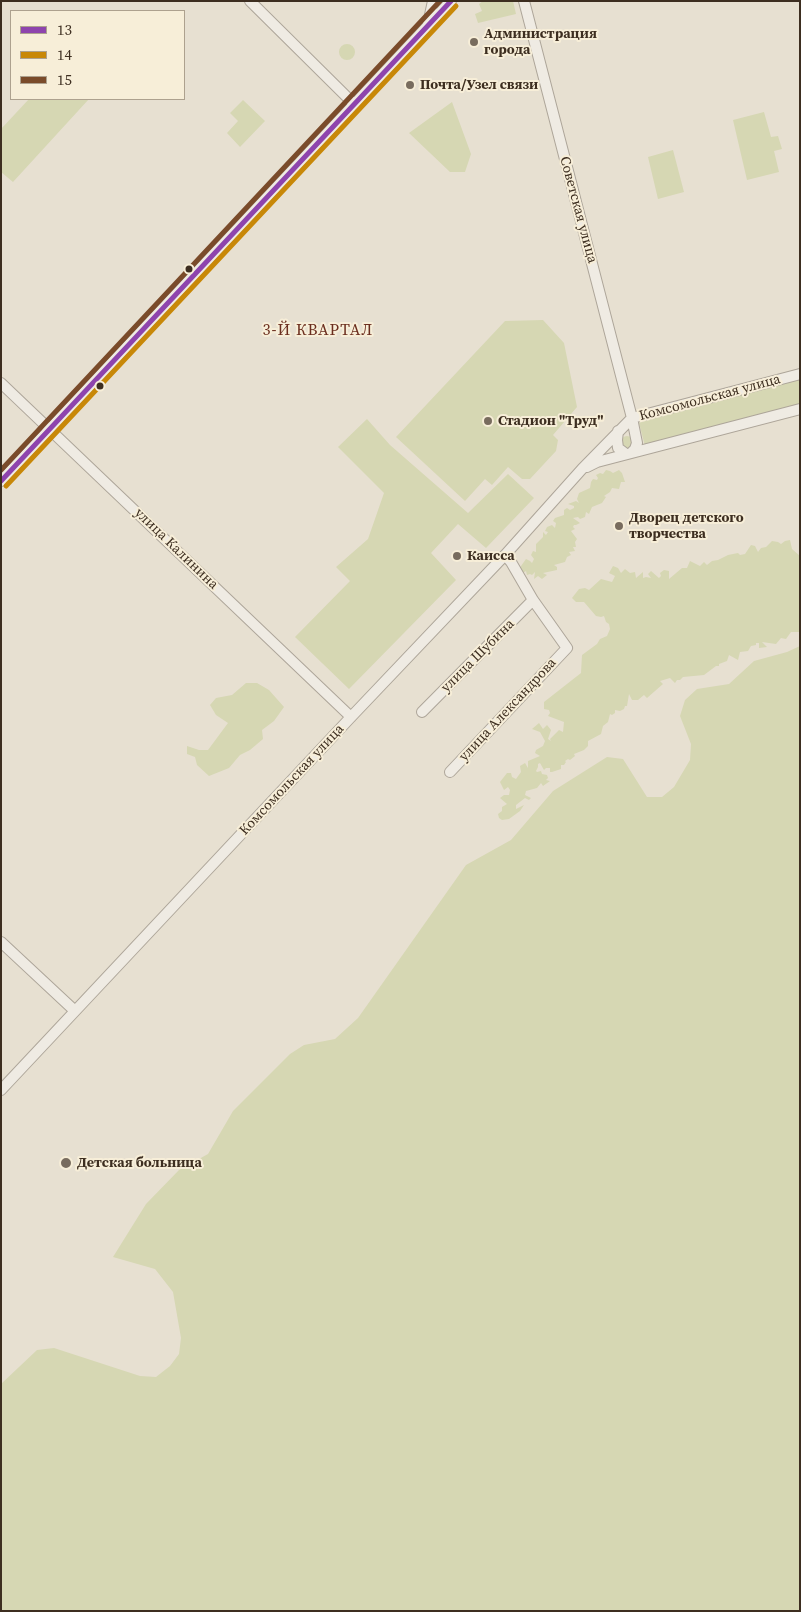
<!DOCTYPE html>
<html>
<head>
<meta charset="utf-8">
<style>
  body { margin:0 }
  #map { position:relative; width:801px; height:1612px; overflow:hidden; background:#e7e0d1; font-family:"Source Serif 4",serif }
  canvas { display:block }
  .frame { position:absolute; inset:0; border:2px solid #3d2e20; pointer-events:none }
  .legend { position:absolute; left:10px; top:10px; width:175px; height:90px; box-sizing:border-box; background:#f7eed8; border:1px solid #ada18e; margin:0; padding:6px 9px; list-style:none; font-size:15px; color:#3d2e20 }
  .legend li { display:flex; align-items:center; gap:10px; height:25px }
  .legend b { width:25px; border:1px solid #ada18e }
</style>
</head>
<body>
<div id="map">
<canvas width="801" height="1612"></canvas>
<div class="frame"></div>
<ul class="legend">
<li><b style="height:6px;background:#8e44ad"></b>13</li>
<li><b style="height:6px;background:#c88808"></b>14</li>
<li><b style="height:6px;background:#7a4b2a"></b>15</li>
</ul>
</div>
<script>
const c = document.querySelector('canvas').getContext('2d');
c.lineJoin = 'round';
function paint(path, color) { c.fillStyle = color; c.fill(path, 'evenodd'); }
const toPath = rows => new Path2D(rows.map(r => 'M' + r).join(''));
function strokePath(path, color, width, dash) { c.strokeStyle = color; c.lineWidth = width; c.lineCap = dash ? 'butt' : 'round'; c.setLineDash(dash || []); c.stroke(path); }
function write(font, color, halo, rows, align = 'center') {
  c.font = font + ' "Source Serif 4",serif'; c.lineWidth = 4; c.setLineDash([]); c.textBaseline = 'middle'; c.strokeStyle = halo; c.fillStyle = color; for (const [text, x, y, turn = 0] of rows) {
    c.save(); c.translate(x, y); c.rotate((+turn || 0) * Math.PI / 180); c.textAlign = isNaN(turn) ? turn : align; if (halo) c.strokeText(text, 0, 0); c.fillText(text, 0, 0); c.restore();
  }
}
const green = toPath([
  [483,1,513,1,516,14,478,23,475,14,482,11,479,4],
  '339 52a8 8 0 1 1 16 0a8 8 0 1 1-16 0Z',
  [29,99,89,99,13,182,1,172,1,129],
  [243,100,265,121,240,147,227,133,238,121,230,113],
  [452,102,471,154,465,172,450,172,409,133],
  [764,112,771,137,778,136,782,149,774,151,779,172,747,180,733,120],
  [673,150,684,192,658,199,648,157],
  [543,320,564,343,577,407,553,435,558,440,556,451,530,479,522,479,508,467,492,485,485,479,465,501,396,437,505,321],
  [800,379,800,405,645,446,639,423,641,422],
  [367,419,390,445,468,513,508,474,534,498,486,548,458,524,431,553,456,580,349,689,295,637,350,581,336,567,368,539,384,493,338,447],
  '621 442a6 6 0 1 1 12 0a6 6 0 1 1-12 0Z',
  [606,470,610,471,613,473,619,470,622,473,625,482,621,482,619,489,612,488,610,492,604,496,606,497,602,503,592,507,589,514,586,512,585,517,580,519,578,517,573,518,580,523,576,525,574,525,573,527,575,529,571,531,577,539,575,542,576,547,573,547,575,551,569,552,571,555,567,557,565,562,554,565,557,567,557,570,543,573,547,575,542,579,538,576,534,579,535,572,532,575,530,574,527,575,526,571,521,574,519,570,521,566,526,559,530,561,532,563,534,559,531,555,533,551,536,552,536,544,543,537,543,532,546,535,548,532,545,531,547,527,552,525,555,528,556,523,553,521,555,518,564,515,564,510,567,508,570,510,574,508,574,506,568,504,576,501,579,503,577,499,579,493,590,488,591,482,593,479,597,480,598,478,596,475,600,473,603,474],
  [790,540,792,549,800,556,800,632,791,632,786,639,781,638,776,644,762,642,767,647,759,648,759,643,756,643,756,645,751,646,748,651,740,652,738,660,729,655,727,661,719,664,719,666,716,666,704,675,683,677,680,680,677,680,675,683,670,678,660,681,663,684,647,698,644,695,638,700,632,700,629,694,627,706,625,706,624,709,620,711,615,710,615,713,612,715,610,714,608,722,603,726,601,734,588,741,588,746,584,750,574,754,575,756,570,760,568,759,565,761,566,762,564,765,561,765,561,769,552,772,550,772,550,768,546,768,544,770,540,763,538,764,538,767,536,771,537,772,541,771,542,774,547,775,548,778,546,780,550,781,543,786,541,783,537,788,526,791,525,795,531,798,529,800,525,798,516,805,516,809,524,805,520,811,509,819,502,820,499,818,498,814,502,811,502,807,507,804,500,798,504,795,509,795,510,790,508,787,504,790,500,782,507,773,511,773,512,777,516,779,521,772,520,766,525,763,528,768,528,761,540,756,535,753,536,750,543,746,545,741,540,732,532,729,539,723,543,729,547,725,551,730,548,739,551,741,550,739,559,730,563,732,564,722,548,716,550,713,549,710,544,709,544,702,581,673,582,655,597,644,600,639,607,636,610,629,609,624,606,622,604,616,601,617,596,616,584,602,576,602,572,598,579,589,585,588,589,590,601,579,612,582,615,576,609,573,613,566,618,568,621,573,625,569,630,573,635,572,636,578,643,572,643,578,646,577,651,578,648,574,651,571,659,578,661,576,660,573,664,570,669,571,669,579,682,568,687,568,690,561,700,566,704,562,707,565,712,561,718,560,728,555,738,553,740,555,745,554,751,545,755,546,758,552,761,548,766,547,772,541,778,542,781,544,785,541],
  [800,646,800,1611,1,1611,1,1384,37,1350,54,1348,140,1376,156,1377,170,1366,179,1354,181,1338,173,1292,155,1269,113,1257,146,1204,179,1170,208,1154,233,1111,290,1054,304,1045,335,1039,358,1018,466,865,511,840,553,791,607,757,623,759,647,797,662,797,674,787,690,760,691,744,680,716,685,700,697,689,729,684,754,661,787,652],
  [246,683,257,683,269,690,284,707,274,721,262,730,263,739,250,750,240,755,229,768,209,776,197,765,195,757,187,754,187,746,199,750,208,750,228,723,216,715,210,705,216,698,232,695]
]);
const minor = toPath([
  [250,1,355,105],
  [524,1,632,418,637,443,635,449,631,453],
  [428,24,433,1],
  [1,383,351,717],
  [618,431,617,440,618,448,626,454],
  [587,467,597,462,800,409],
  [1,481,451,1],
  [422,712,533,600],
  [450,772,567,648,533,600,511,562,505,555],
  [1,942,75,1011],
  [1,1090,351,717,505,555,582,469,632,418,800,374]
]);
const bus1 = toPath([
  [1,481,451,1]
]);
const bus2 = toPath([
  [6,486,456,6]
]);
const bus3 = toPath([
  [1,470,440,1]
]);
const markers = [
  [474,42,5,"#786c5e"],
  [410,85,5,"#786c5e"],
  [189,269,4.5,"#3d2e20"],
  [100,386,4.5,"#3d2e20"],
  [488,421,5,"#786c5e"],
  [619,526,5,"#786c5e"],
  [457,556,5,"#786c5e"],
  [66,1163,6,"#786c5e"]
];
const poiNames = [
  ["Администрация",484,34],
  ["города",484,50],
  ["Почта/Узел связи",420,85],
  ["Стадион \"Труд\"",498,421],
  ["Дворец детского",629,518],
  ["творчества",629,534],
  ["Каисса",467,556],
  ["Детская больница",77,1163]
];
const streetNames = [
  ["Советская улица",578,210,75],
  ["Комсомольская улица",710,398,-15],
  ["улица Калинина",176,549,44],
  ["улица Шубина",478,656,-45],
  ["улица Александрова",508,710,-47],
  ["Комсомольская улица",292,780,-47]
];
const quarterNames = [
  ["3-Й КВАРТАЛ",318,331]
];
paint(green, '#d6d7b3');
strokePath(minor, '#ada599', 12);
strokePath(minor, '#efebe3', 10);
strokePath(bus1, '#8e44ad', 5);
strokePath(bus2, '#c88808', 5);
strokePath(bus3, '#7a4b2a', 5);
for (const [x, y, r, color] of markers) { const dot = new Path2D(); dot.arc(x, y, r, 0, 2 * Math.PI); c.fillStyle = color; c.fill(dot); strokePath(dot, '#f7eed8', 2); }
write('bold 14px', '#3d2e20', '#f7eed8', poiNames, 'left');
write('14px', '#3d2e20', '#f7eed8', streetNames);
c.letterSpacing = '1px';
write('16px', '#6b2e1e', '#f7eed8', quarterNames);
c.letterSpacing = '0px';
</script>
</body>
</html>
